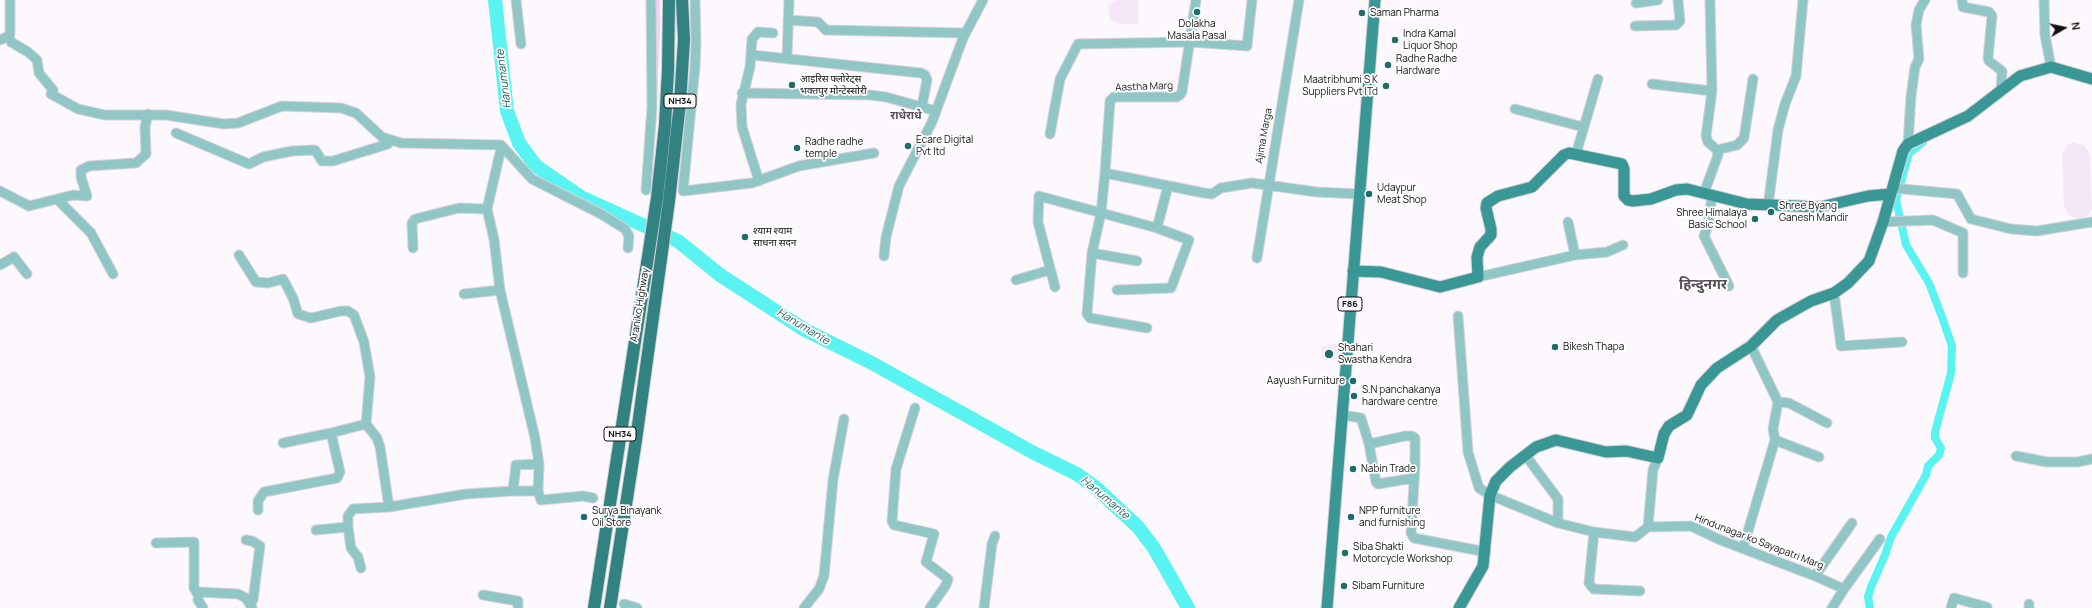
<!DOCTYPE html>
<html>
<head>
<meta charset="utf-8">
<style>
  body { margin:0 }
  #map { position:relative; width:2092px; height:608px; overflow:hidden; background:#fdf7fe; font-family:Manrope,sans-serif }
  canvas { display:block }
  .north { position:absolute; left:2044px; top:8px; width:40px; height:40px; -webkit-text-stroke:3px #fff; paint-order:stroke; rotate:81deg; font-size:11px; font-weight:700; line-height:16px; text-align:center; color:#110f12 }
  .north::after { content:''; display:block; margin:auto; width:14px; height:18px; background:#110f12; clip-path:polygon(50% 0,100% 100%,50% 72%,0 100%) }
</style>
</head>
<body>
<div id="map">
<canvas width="2092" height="608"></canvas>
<div class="north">N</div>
</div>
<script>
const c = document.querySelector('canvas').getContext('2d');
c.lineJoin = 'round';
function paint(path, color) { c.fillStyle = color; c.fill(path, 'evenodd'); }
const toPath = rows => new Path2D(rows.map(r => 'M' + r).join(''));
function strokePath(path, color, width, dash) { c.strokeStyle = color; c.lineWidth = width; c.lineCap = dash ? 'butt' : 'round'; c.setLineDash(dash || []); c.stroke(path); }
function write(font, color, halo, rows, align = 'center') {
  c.font = font + ' Manrope,"Noto Sans Devanagari",sans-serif'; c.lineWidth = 3.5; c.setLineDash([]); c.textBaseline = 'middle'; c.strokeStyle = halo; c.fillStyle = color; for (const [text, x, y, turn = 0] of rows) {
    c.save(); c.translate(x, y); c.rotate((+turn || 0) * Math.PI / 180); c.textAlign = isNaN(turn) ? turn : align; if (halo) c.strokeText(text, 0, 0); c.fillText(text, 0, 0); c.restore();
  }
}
const built = toPath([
  [1116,0,1139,0,1138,24,1120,24,1110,20,1108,5],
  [2073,142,2084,145,2090,154,2092,209,2086,217,2080,219,2069,216,2064,205,2062,153,2068,145],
  [1337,344,1337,359,1323,360,1321,346]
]);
const green = toPath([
  [655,0,660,0,660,31,656,125,650,187]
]);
const canal = toPath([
  [1870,608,1868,597,1871,587,1885,555,1891,537,1926,475,1928,466,1939,455,1941,448,1935,438,1935,432,1951,373,1952,346,1942,317,1929,283,1906,245,1896,200,1909,153,1923,142]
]);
const river = toPath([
  [495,0,507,111,519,143,536,166,581,197,678,241,720,275,805,330,870,362,1034,453,1077,474,1095,487,1138,527,1154,548,1188,608]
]);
const minor = toPath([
  [516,0,521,44],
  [695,0,696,42,695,67,683,191,752,183,799,166,874,153],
  [1962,0,1963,7,1989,12,1992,16,1988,58,1989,61,2002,71,2001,90],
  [2044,0,2045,35,2051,67],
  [1636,3,1658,0],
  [788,20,818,22,826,30,963,33,963,38],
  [1635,26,1676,25,1680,21,1678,0],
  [9,36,11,42,28,52,37,60,39,73,53,90,51,94,78,109,105,115,166,115,224,124,238,123,282,106,341,108,356,113,382,137,401,143,501,145,532,179,601,214,625,229,629,236,628,248],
  [0,40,9,36,10,33,10,0],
  [752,55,921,73,925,75,927,80,922,106],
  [787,59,789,0],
  [1652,84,1712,91],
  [742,93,870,95,886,97,936,111],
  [1515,109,1583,127],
  [176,133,249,164,263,157,292,151,315,150,322,161,333,161,388,144],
  [1050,134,1060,79,1078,44,1190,42,1247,46,1252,0],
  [1908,144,1911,96,1915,67,1919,59,1916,25,1919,10,1925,0],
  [504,149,500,153,487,209,494,239,500,290,535,438,539,464,538,491,541,500,583,496,593,498],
  [1717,150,1737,145,1744,138,1753,79],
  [1576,154,1598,79],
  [1105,173,1204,193,1212,194,1221,188,1252,183,1317,192,1359,194],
  [759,181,742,127,741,104,750,67,752,39,758,32,773,33],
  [1892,188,1957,194,1971,219,2011,229,2037,231,2092,222],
  [646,190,652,107,651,0],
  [0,191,29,206,73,195,87,196,81,177,81,170,89,166,136,163,146,154,145,127,148,114],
  [1704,193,1718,155,1717,150,1708,142,1706,136,1712,91,1710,0],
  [1712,196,1708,225,1704,236,1729,286],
  [58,200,91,233,113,274],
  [1768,206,1778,130,1785,104,1796,76,1803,0],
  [1568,222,1575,255],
  [1883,222,1933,220,1963,233,1963,273],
  [1157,228,1168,186],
  [413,248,412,223,415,219,459,208,487,209],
  [1092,253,1137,261],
  [239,255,256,282,268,283,283,279,293,298,298,314,311,318,341,311,348,311,354,315,364,342,370,377,366,424,377,438,380,447,389,507],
  [884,256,886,237,899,186,932,122,963,38,983,0],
  [1257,258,1299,0],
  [0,265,14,257,27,274],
  [1478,277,1575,255,1607,252,1623,245],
  [1016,280,1050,270],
  [1055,287,1038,222,1039,196,1157,228,1189,240,1171,288,1117,290],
  [1834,293,1841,346,1902,342],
  [464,294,500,290],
  [1458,316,1468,452,1479,488,1490,495,1558,523,1594,532,1635,537,1648,527],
  [1147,328,1090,318,1087,314,1092,253,1101,213,1105,173,1110,101,1114,97,1177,97,1180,95,1182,92,1196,0],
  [1778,402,1789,403,1827,423],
  [915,408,896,469,892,521,894,525,934,534,926,562,948,579,946,585,930,608],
  [1342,415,1361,418,1369,444,1405,436,1412,436,1415,438,1415,467,1411,533,1414,538,1486,552],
  [1775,440,1819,457],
  [283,443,331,433,366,424],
  [1369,444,1376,482,1378,484,1414,478],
  [1526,456,1558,499,1558,523],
  [2016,456,2047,462,2077,462,2092,459],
  [1658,458,1653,470,1648,527,1691,526,1718,539,1815,576,1844,589,1880,539],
  [513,491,538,491],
  [258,510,258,501,264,492,337,478,340,472,331,433],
  [348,527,351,548,358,557,361,568],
  [316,530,348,527,348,516,353,509,389,507,466,494,513,491,516,465,539,464],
  [1594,532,1589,583,1591,586,1594,589,1640,591],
  [246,540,252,541,260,546,253,600,250,604],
  [156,543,194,542,194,588,198,595],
  [1743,548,1775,440,1773,429,1778,402,1751,346],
  [1815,576,1852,523],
  [483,595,518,601,518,608],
  [624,604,637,608],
  [2029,604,2029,608],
  [203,608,198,600,199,592,238,594,246,598,252,608],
  [804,608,819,589,824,576,833,480,844,419],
  [984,608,992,544,995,536],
  [1832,608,1844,589],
  [1951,608,1954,598,1987,607]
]);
const major = toPath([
  [1353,271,1381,272,1440,287,1478,277,1477,257,1480,247,1491,235,1491,229,1486,208,1487,203,1498,196,1532,187,1564,155,1569,153,1622,164,1624,169,1624,196,1628,200,1633,201,1651,199,1676,190,1687,189,1747,204,1820,207,1868,196,1890,194],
  [1327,608,1375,0],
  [1459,608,1483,566,1490,495,1496,481,1510,467,1536,447,1556,440,1606,452,1626,451,1658,458,1664,434,1669,426,1687,415,1701,385,1717,368,1751,346,1777,320,1811,301,1834,293,1848,283,1869,261,1883,222,1903,151,1908,144,1968,116,2020,76,2051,67,2092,79]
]);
const highway = toPath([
  [594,608,657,198,665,125,668,70,669,0],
  [610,608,636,440,669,201,680,103,684,39,682,0]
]);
const markers = [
  [1197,12,4,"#206c6b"],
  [1362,13,4,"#206c6b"],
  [1395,40,4,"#206c6b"],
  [1388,65,4,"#206c6b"],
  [792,85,4,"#206c6b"],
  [1386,86,4,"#206c6b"],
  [908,146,4,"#206c6b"],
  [797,148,4,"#206c6b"],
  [1369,194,4,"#206c6b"],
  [1771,212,4,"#206c6b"],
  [1755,219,4,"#206c6b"],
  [745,237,4,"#206c6b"],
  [1555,347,4,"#206c6b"],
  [1329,354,5,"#206c6b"],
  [1353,381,4,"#206c6b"],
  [1354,396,4,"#206c6b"],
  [1353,469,4,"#206c6b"],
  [584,517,4,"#206c6b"],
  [1351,517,4,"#206c6b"],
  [1345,553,4,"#206c6b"],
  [1344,586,4,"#206c6b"]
];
const shields = [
  [680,101,32],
  [1350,304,24],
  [620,434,32]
];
const shieldNames = [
  ["NH34",680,101],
  ["F86",1350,304],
  ["NH34",620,434]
];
const poiNames = [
  ["Saman Pharma",1370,13],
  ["Dolakha",1197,24,"center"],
  ["Masala Pasal",1197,36,"center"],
  ["Indra Kamal",1403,34],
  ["Liquor Shop",1403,46],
  ["Radhe Radhe",1396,59],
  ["Hardware",1396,71],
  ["आइरिस फ्लोरेट्स",800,79],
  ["भक्तपुर मोन्टेस्सोरी",800,91],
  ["Maatribhumi S K",1378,80,"right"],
  ["Suppliers Pvt lTd",1378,92,"right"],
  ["Ecare Digital",916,140],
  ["Pvt ltd",916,152],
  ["Radhe radhe",805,142],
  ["temple",805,154],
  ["Udaypur",1377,188],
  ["Meat Shop",1377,200],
  ["Shree Byang",1779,206],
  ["Ganesh Mandir",1779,218],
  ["Shree Himalaya",1747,213,"right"],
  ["Basic School",1747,225,"right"],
  ["श्याम श्याम",753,231],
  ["साधना सदन",753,243],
  ["Bikesh Thapa",1563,347],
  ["Shahari",1338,348],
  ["Swastha Kendra",1338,360],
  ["Aayush Furniture",1345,381,"right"],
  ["S.N panchakanya",1362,390],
  ["hardware centre",1362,402],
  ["Nabin Trade",1361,469],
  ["Surya Binayank",592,511],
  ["Oil Store",592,523],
  ["NPP furniture",1359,511],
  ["and furnishing",1359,523],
  ["Siba Shakti",1353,547],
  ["Motorcycle Workshop",1353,559],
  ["Sibam Furniture",1352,586]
];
const streetNames = [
  ["Aastha Marg",1144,87,-2],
  ["Ajima Marga",1264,136,-80],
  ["Araniko Highway",640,305,-81],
  ["Hindunagar ko Sayapatri Marg",1759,542,21]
];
const waterNames = [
  ["Hanumante",504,79,-97],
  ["Hanumante",803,327,31],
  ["Hanumante",1105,498,40]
];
const neighbourhoodNames = [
  ["राधेराधे",906,116]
];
const districtNames = [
  ["हिन्दुनगर",1703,285]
];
paint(built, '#f4e8f7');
paint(green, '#f3d0fb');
strokePath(canal, '#59f3f2', 8);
strokePath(river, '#59f3f2', 14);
strokePath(minor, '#d7d2d8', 11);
strokePath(major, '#d7d2d8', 13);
strokePath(highway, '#d7d2d8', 14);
strokePath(minor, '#90c7c6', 9);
strokePath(major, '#399796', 11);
strokePath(highway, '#328281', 12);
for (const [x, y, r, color] of markers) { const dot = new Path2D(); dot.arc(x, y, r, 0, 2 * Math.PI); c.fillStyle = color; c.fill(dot); strokePath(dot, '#fff', 1.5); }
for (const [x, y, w] of shields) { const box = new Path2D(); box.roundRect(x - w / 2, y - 7, w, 14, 3); c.fillStyle = '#fff'; c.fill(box); strokePath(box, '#110f12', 1); }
write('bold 9px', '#110f12', null, shieldNames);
write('10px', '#110f12', '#fff', poiNames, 'left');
write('10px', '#110f12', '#fff', streetNames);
write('italic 11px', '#185858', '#fff', waterNames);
write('bold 11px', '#544f55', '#fff', neighbourhoodNames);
write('bold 14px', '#544f55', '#fff', districtNames);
</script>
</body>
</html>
